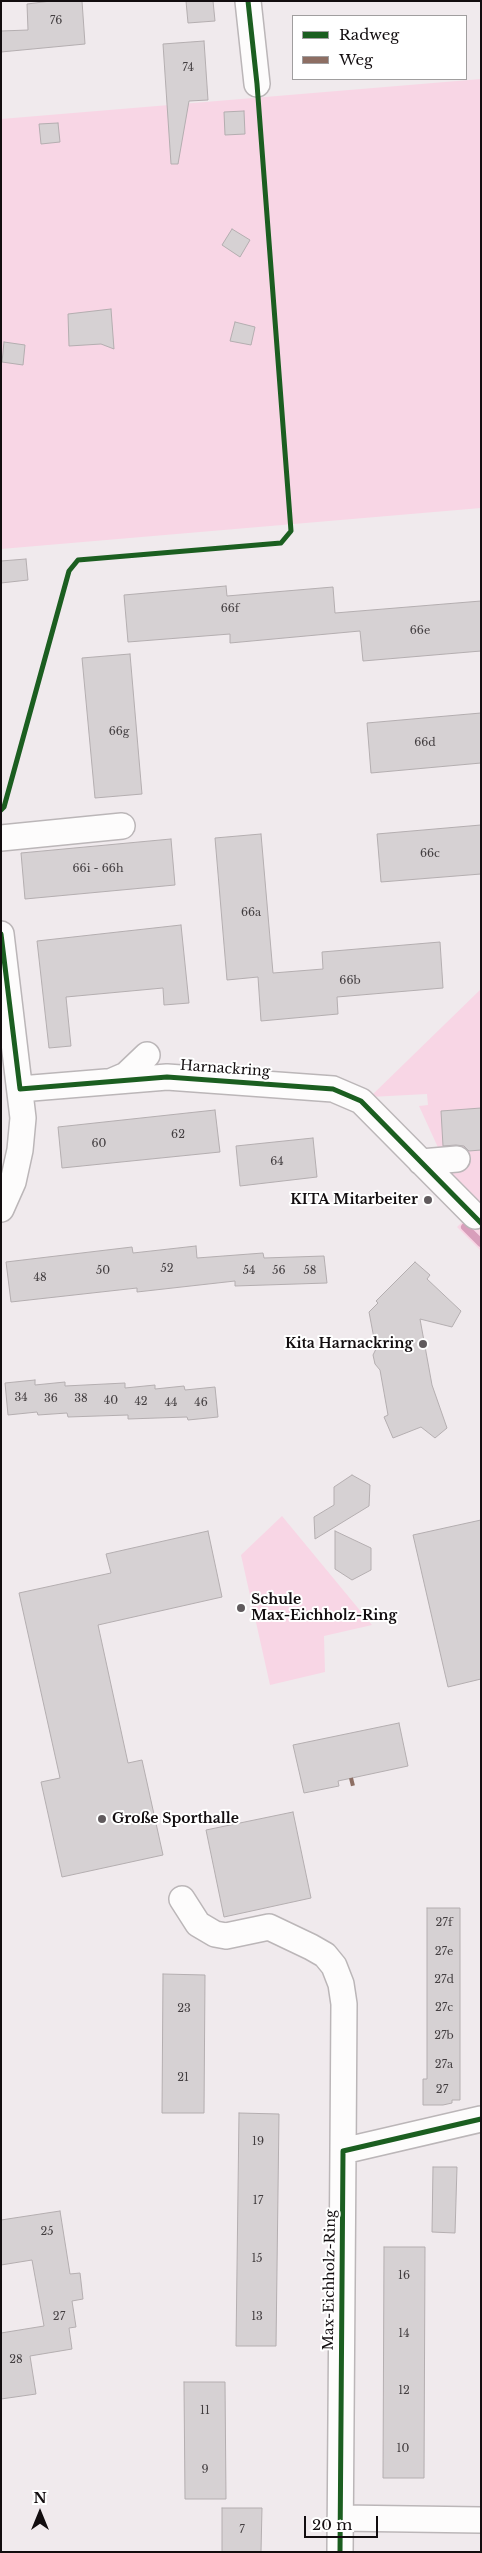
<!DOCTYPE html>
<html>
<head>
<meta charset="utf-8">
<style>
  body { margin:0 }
  #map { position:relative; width:482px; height:2553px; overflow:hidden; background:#f0eaed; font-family:"Libre Baskerville",serif }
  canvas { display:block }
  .frame { position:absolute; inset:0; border:2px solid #120d0f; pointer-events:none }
  .legend { position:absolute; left:292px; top:15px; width:175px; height:65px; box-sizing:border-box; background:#fff; border:1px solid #a09e9f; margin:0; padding:6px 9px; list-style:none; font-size:15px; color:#120d0f }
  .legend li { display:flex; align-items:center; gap:10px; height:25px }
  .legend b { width:25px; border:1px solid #a09e9f }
  .north { position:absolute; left:15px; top:2488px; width:50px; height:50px; -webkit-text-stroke:4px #fff; paint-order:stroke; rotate:0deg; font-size:14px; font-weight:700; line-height:20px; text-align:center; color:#120d0f }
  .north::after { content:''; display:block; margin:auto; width:18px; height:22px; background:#120d0f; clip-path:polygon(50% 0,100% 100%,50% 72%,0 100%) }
  .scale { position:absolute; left:304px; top:2516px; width:74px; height:22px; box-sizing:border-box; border:2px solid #120d0f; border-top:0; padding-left:6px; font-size:15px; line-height:18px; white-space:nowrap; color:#120d0f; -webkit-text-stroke:4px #fff; paint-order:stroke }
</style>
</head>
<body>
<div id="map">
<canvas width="482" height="2553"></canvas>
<div class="frame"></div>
<ul class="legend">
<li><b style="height:6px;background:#1b5e20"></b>Radweg</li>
<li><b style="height:6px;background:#8d6e63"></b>Weg</li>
</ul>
<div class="north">N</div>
<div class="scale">20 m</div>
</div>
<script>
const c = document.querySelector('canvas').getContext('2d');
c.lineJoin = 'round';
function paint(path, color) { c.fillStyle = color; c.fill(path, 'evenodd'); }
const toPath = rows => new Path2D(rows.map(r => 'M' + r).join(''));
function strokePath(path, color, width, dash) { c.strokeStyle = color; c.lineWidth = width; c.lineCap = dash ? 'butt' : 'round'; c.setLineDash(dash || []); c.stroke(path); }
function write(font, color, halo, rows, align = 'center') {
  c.font = font + ' "Libre Baskerville",serif'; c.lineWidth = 4; c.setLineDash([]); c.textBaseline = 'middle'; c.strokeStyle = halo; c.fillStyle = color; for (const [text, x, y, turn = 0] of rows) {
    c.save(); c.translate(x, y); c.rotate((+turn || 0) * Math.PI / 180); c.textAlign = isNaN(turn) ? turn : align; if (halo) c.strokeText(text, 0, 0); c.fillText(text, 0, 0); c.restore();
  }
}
const green = toPath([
  [481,79,481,508,1,549,1,119],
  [481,989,481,1251,457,1227,478,1207,448,1176,457,1165,441,1154,419,1106,428,1105,427,1094,370,1097],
  [282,1516,372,1625,324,1636,325,1672,270,1685,241,1555]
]);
const stream = toPath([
  [465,1227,481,1243]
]);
const building = toPath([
  [51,1,82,1,85,44,1,52,1,31,28,30,27,4,51,1],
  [186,1,213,1,215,21,188,23,186,1],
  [204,41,208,100,189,101,178,164,171,164,163,44,204,41],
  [244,111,245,134,225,135,224,112,244,111],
  [58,123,60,142,41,144,39,124,58,123],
  [232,229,250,240,240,257,222,245,232,229],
  [111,309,114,349,101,344,69,346,68,314,111,309],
  [235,322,255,327,251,345,230,341,235,322],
  [4,342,25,345,23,365,2,362,4,342],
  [26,559,28,580,1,583,1,561,26,559],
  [226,586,227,596,333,587,335,613,481,601,481,651,363,661,360,631,230,643,230,634,128,642,124,595,226,586],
  [130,654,142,794,95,798,82,658,130,654],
  [481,713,481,763,371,773,367,723,481,713],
  [481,825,481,874,381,882,377,834,481,825],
  [261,834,273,973,323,969,322,952,440,942,443,988,337,997,338,1014,261,1021,258,977,227,980,215,838,261,834],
  [171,839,175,885,25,899,21,853,171,839],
  [181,925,189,1003,164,1005,163,988,66,997,71,1046,49,1048,37,941,181,925],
  [481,1108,481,1150,469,1151,464,1146,456,1145,443,1146,441,1111,481,1108],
  [215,1110,220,1152,62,1168,58,1127,215,1110],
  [313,1138,317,1177,240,1186,236,1146,313,1138],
  [196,1246,197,1258,263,1253,264,1258,324,1256,327,1283,235,1286,235,1281,137,1292,137,1288,11,1302,6,1262,132,1247,133,1253,196,1246],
  [415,1262,430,1275,427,1279,461,1311,452,1327,420,1319,432,1385,447,1428,435,1438,421,1427,393,1438,384,1417,388,1415,380,1370,375,1364,373,1355,376,1349,369,1312,378,1303,376,1301,415,1262],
  [35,1380,35,1385,65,1382,65,1386,125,1383,125,1388,155,1385,155,1389,184,1386,185,1390,215,1387,218,1417,188,1420,187,1417,128,1419,128,1415,68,1417,67,1413,38,1415,37,1412,8,1415,5,1383,35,1380],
  [352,1475,370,1485,369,1506,315,1539,314,1517,334,1505,334,1487,352,1475],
  [481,1520,481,1679,448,1687,413,1535,481,1520],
  [208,1531,222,1597,98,1625,128,1763,142,1760,163,1855,62,1877,41,1782,60,1778,19,1593,111,1573,106,1554,208,1531],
  [335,1531,371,1548,371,1570,352,1580,335,1569,335,1531],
  [399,1723,408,1766,338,1781,339,1786,304,1793,293,1745,399,1723],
  [293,1812,311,1898,224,1917,206,1830,293,1812],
  [427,1908,460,1908,460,2100,452,2100,452,2103,443,2105,423,2105,423,2079,427,2079,427,1908],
  [163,1974,205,1975,204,2113,162,2113,163,1974],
  [239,2113,279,2114,276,2346,236,2346,239,2113],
  [433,2167,457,2167,455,2233,432,2232,433,2167],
  [60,2211,70,2274,80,2273,83,2299,72,2301,76,2327,69,2328,72,2349,30,2356,36,2394,1,2399,1,2333,44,2326,32,2260,1,2265,1,2220,60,2211],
  [384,2247,425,2247,424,2478,383,2478,384,2247],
  [184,2382,225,2382,226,2499,185,2499,184,2382],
  [222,2508,262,2508,261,2552,222,2552,222,2508]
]);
const minor = toPath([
  [248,1,257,84],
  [1,838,122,826],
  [1,934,23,1118,20,1150,13,1182,1,1209],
  [112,1081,126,1075,147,1055],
  [20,1089,167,1077,333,1089,361,1101,475,1216],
  [421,1162,457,1159],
  [182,1899,198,1924,215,1934,226,1936,269,1927,311,1947,325,1955,334,1966,341,1984,344,2004,343,2151],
  [340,2518,481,2520],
  [340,2552,343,2151,481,2119]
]);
const quiet = toPath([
  [351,1778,353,1786]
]);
const cycleway = toPath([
  [1,810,4,807,69,571,78,560,281,543,291,531,257,84,248,1],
  [1,934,20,1089,167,1077,333,1089,361,1101,481,1223],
  [340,2552,343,2151,481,2119]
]);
const markers = [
  [428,1200,5,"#605a5d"],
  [423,1344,5,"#605a5d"],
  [241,1608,5,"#605a5d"],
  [102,1819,5,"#605a5d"]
];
const numberNames = [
  ["76",56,21],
  ["74",188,68],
  ["66f",230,609],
  ["66e",420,631],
  ["66g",119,732],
  ["66d",425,743],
  ["66c",430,854],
  ["66i - 66h",98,869],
  ["66a",251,913],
  ["66b",350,981],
  ["62",178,1135],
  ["60",99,1144],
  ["64",277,1162],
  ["52",167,1269],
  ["50",103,1271],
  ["54",249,1271],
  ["56",279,1271],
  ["58",310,1271],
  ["48",40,1278],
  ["34",21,1398],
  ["36",51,1399],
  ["38",81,1399],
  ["40",111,1401],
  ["42",141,1402],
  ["44",171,1403],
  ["46",201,1403],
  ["27f",444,1923],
  ["27e",444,1952],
  ["27d",444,1980],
  ["27c",444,2008],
  ["23",184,2009],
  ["27b",444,2036],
  ["27a",444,2065],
  ["21",183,2078],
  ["27",442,2090],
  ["19",258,2142],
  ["17",258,2201],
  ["25",47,2232],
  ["15",257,2259],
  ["16",404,2276],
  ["27",59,2317],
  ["13",257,2317],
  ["14",404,2334],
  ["28",16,2360],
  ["12",404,2391],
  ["11",205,2411],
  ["10",403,2449],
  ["9",205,2470],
  ["7",242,2530]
];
const streetNames = [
  ["Harnackring",225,1069,4],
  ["Max-Eichholz-Ring",330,2280,-89]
];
const poiNames = [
  ["KITA Mitarbeiter",418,1200],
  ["Kita Harnackring",413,1344],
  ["Schule",251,1600,"left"],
  ["Max-Eichholz-Ring",251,1616,"left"],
  ["Große Sporthalle",112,1819,"left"]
];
paint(green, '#f8d6e5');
strokePath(stream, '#d89ebb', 8);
paint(building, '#d6d1d3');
strokePath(building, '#b4aeb0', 1);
strokePath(minor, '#bbb6b8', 28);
strokePath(minor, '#fdfcfc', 25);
strokePath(quiet, '#8d6e63', 4, [8, 4]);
strokePath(cycleway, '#1b5e20', 5);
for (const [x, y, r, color] of markers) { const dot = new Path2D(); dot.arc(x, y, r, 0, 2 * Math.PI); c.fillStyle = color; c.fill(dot); strokePath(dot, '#fff', 2); }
write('11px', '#433e40', null, numberNames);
write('14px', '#120d0f', '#fff', streetNames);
write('bold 14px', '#120d0f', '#fff', poiNames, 'right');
</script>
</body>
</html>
